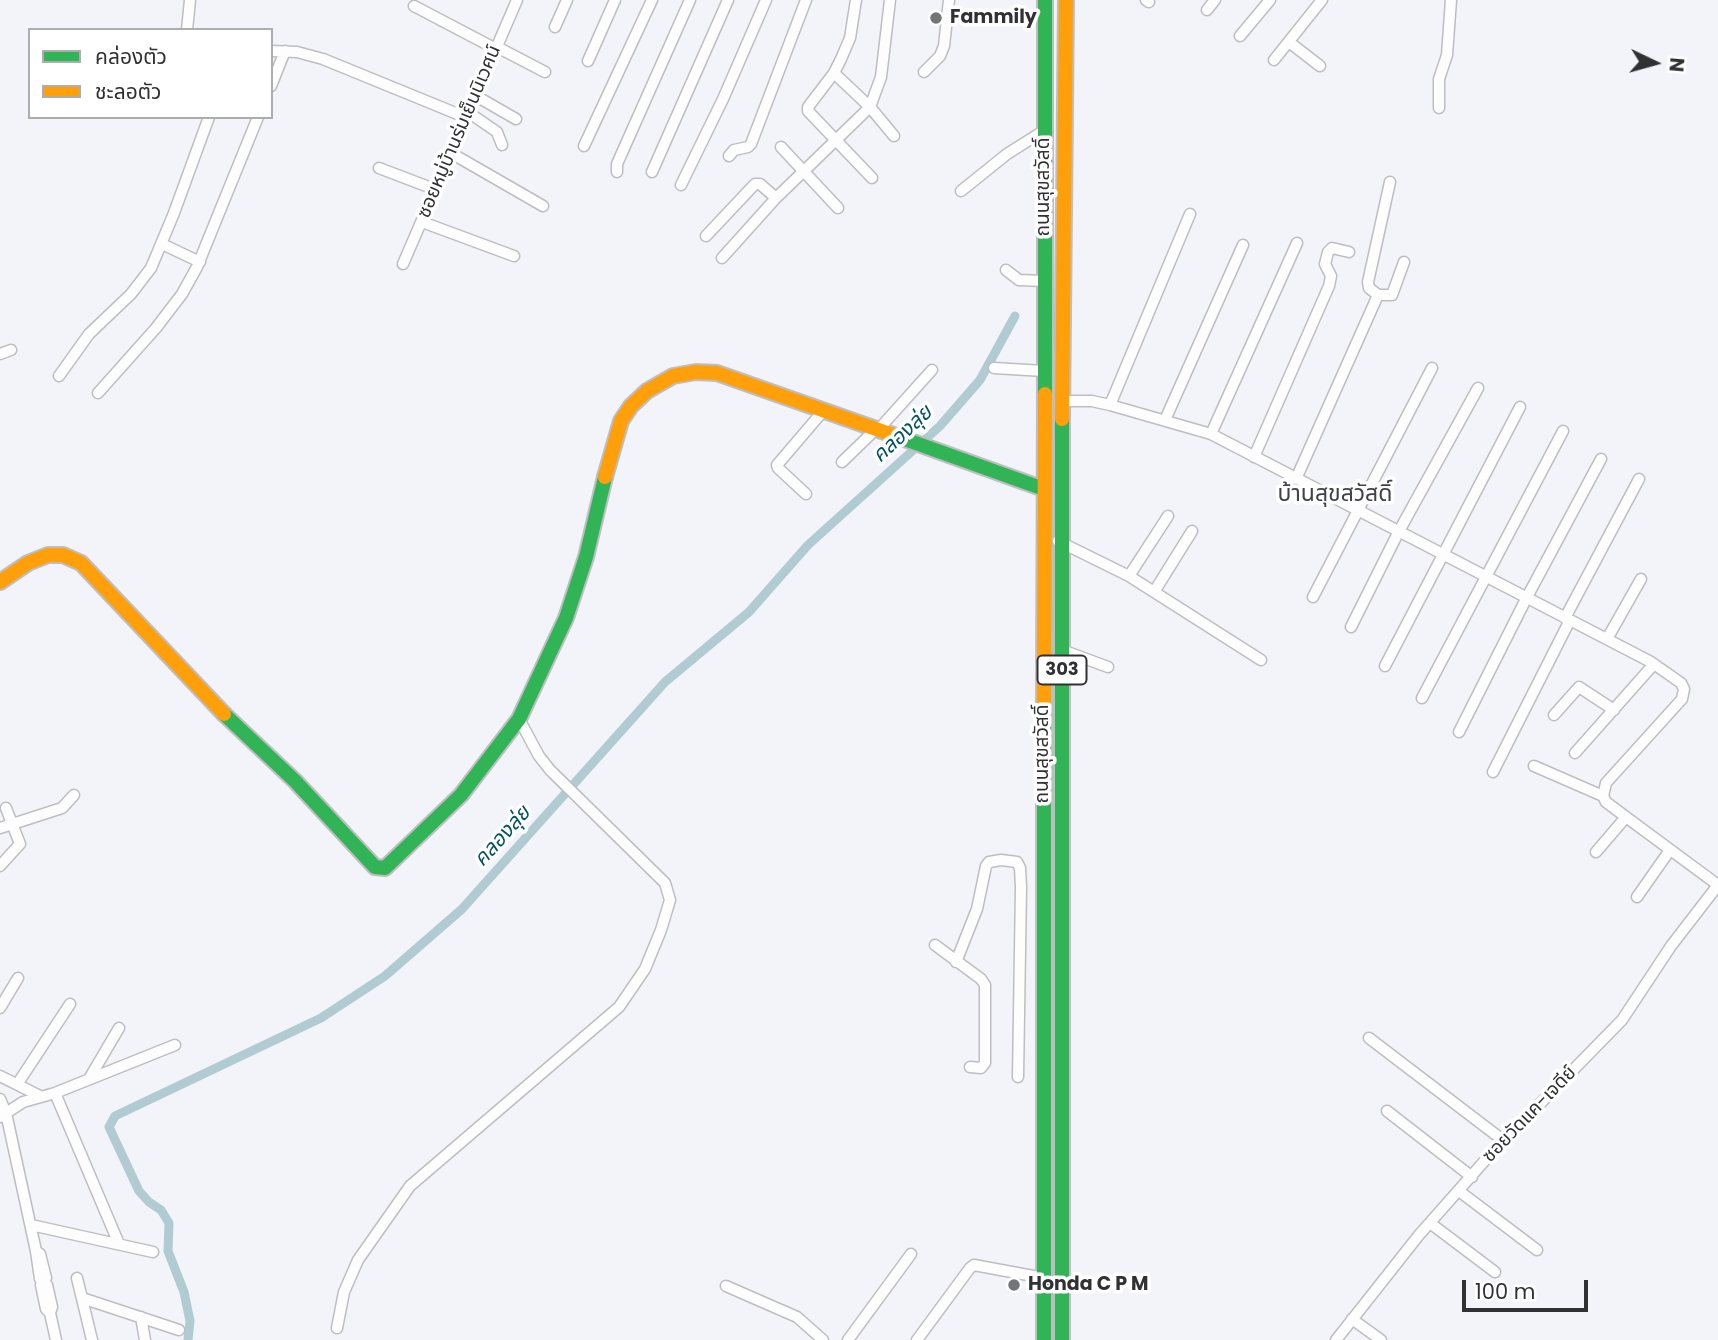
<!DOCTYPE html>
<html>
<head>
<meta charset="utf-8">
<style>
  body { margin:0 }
  #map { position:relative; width:1718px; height:1340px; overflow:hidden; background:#f3f4f9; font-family:Poppins,"Noto Sans Thai",sans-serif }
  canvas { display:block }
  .legend { position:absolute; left:28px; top:28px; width:245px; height:91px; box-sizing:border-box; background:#fff; border:2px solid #adadae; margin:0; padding:9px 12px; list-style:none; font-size:21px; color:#313134 }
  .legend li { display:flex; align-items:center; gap:14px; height:35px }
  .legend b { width:35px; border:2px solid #adadae }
  .north { position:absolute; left:1620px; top:28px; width:70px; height:70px; -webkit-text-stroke:5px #fff; paint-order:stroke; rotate:95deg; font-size:19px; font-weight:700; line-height:28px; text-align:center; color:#313134 }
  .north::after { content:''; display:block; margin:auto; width:24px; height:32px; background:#313134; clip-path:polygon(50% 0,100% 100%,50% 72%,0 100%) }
  .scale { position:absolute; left:1462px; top:1280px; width:126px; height:32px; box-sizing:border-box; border:4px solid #313134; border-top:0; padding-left:9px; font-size:21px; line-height:24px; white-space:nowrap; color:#313134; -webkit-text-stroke:5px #fff; paint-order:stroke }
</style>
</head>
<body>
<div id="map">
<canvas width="1718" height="1340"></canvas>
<ul class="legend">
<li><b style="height:9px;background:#30b455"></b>คล่องตัว</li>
<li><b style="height:9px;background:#ff9f0a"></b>ชะลอตัว</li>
</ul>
<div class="north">N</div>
<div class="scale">100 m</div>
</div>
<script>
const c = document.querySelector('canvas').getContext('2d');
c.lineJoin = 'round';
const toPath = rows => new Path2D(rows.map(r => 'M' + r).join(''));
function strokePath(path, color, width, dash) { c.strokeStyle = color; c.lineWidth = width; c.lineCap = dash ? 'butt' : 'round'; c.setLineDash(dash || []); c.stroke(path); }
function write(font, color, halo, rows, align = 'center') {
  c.font = font + ' Poppins,"Noto Sans Thai",sans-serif'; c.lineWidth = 7; c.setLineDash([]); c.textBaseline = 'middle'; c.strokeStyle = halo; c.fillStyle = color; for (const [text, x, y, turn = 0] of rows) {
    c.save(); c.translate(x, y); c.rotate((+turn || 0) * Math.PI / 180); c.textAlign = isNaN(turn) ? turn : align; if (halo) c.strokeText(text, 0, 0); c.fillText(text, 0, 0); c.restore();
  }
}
const canal = toPath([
  [188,1340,190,1321,184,1292,168,1251,169,1223,161,1210,149,1202,139,1191,109,1127,115,1116,321,1018,385,976,462,909,665,682,749,612,808,545,940,426,980,380,1015,316]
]);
const street = toPath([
  [856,0,850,38,841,59,834,73,808,107,808,111,872,178],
  [1146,0,1149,2],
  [414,6,496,49],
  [1207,10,1215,0],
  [555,27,567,0],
  [187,30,190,0],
  [1240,36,1270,0],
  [1289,42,1320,66],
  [497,47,545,72],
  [271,51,297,52,323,59,465,117],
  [1274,60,1322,0],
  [588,61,615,0],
  [924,72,940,56,944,46,949,0],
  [834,73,870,107,894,136],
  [271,86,285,51],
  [476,96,516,119],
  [1439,108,1439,79,1447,55,1451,0],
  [468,112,497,132,502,145],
  [584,146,652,0],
  [781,147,838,208],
  [451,153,543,206],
  [729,156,734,150,748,147,751,144,806,0],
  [379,168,434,189],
  [617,172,617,164,690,0],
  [652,172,728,0],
  [681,185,723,99,766,0],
  [961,191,1007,154,1045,130],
  [422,222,514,256],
  [706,236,755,184,760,184,776,198],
  [162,244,200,262],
  [722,258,776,198,870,107,881,77,890,0],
  [403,264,517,0],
  [1006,270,1019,280,1044,281],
  [1378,295,1392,295,1404,262],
  [0,354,11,350],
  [994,368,1044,371],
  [59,376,89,334,131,294,151,268,174,213,209,117],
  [98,393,156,328,182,294,197,267,258,117],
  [1062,401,1092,401,1110,405,1211,434,1651,662,1681,683,1684,689,1682,699,1606,783,1603,796,1606,802,1626,817,1718,885],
  [1110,405,1190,214],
  [1165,420,1243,245],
  [878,430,932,370],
  [1211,434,1297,243],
  [1254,457,1329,286,1331,276,1325,264,1328,252,1332,248,1349,252],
  [842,462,876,429],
  [1296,479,1378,295,1369,288,1368,282,1390,182],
  [806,494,778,468,777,465,824,410],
  [1058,541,1129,576,1261,660],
  [1129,576,1168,516],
  [1154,592,1192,531],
  [1313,597,1432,368],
  [1565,618,1639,479],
  [1351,627,1398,533,1478,388],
  [1607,639,1641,579],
  [1062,650,1108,667],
  [1385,666,1520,407],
  [1422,698,1563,431],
  [1554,715,1579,687,1614,710],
  [1459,732,1526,599,1601,459],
  [1575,753,1654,664],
  [1534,766,1603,796],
  [1493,772,1570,620],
  [0,828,62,808,74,795],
  [1596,852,1626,817],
  [0,866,20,844,6,808],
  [1637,897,1670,850],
  [935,945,981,979,985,985,985,1063,981,1068,970,1067],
  [956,962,977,909,986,866,989,862,1001,860,1017,862,1020,868,1021,887,1018,1077],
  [0,1008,18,978],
  [1369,1038,1504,1141],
  [0,1076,40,1096],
  [89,1079,119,1028],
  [18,1083,70,1004],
  [55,1093,119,1244],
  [0,1099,6,1113,36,1251],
  [1387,1111,1472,1177],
  [0,1117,23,1102,55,1093,175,1045],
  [1459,1191,1537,1250],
  [1430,1223,1495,1272],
  [31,1225,153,1252],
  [77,1278,92,1340],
  [40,1279,36,1251,40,1254,46,1278],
  [41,1285,46,1309,50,1313,52,1307,47,1285],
  [726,1286,797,1317,823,1340],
  [82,1298,179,1330],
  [50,1313,56,1340],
  [141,1317,145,1340],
  [1352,1319,1381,1340],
  [337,1328,344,1292,358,1260,410,1186,619,1007,645,969,661,930,670,900,665,883,550,770,539,756,519,719],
  [848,1340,911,1254],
  [917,1340,970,1268,974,1265,1044,1278],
  [1336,1340,1419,1235,1488,1157,1622,1020,1671,946,1718,885]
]);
const fast = toPath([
  [1045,394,1045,0],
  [1062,419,1062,1340],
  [896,436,1044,489],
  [224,714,295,781,375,867,385,868,461,795,519,719,566,618,586,557,605,477],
  [1044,1340,1044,705]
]);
const slow = toPath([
  [1062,419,1066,0],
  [605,477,621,421,631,406,647,391,673,376,696,372,717,373,896,436],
  [0,582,28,563,48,555,63,555,81,563,224,714],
  [1044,705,1045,394]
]);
const markers = [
  [936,18,7,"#757579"],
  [1014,1285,7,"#757579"]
];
const shields = [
  [1062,670,49]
];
const shieldNames = [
  ["303",1062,670]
];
const poiNames = [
  ["Fammily",950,18],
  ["Honda C P M",1028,1285]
];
const streetNames = [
  ["ซอยหมู่บ้านร่มเย็นนิเวศน์",460,132,-67],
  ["ถนนสุขสวัสดิ์",1044,187,-90],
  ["ถนนสุขสวัสดิ์",1043,754,-90],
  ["ซอยวัดแค-เจดีย์",1530,1115,-46]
];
const waterNames = [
  ["คลองลุ่ย",903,435,-43],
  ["คลองลุ่ย",503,837,-48]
];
const quarterNames = [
  ["บ้านสุขสวัสดิ์",1335,495]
];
strokePath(canal, '#b1cbd2', 9);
strokePath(street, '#bebec2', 13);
strokePath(fast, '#bebec2', 18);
strokePath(slow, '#bebec2', 18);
strokePath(street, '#fdfdfe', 10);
strokePath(fast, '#30b455', 14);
strokePath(slow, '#ff9f0a', 14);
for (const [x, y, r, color] of markers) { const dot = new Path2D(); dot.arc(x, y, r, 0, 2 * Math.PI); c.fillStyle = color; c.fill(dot); strokePath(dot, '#fff', 2.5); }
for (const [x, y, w] of shields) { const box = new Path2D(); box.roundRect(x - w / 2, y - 14.5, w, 29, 5); c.fillStyle = '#fff'; c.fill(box); strokePath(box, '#313134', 2); }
write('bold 18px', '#313134', null, shieldNames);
write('bold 19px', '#313134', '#fff', poiNames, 'left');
write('19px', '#313134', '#fff', streetNames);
write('italic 21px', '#045361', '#fff', waterNames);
write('23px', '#414249', '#fff', quarterNames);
</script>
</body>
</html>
